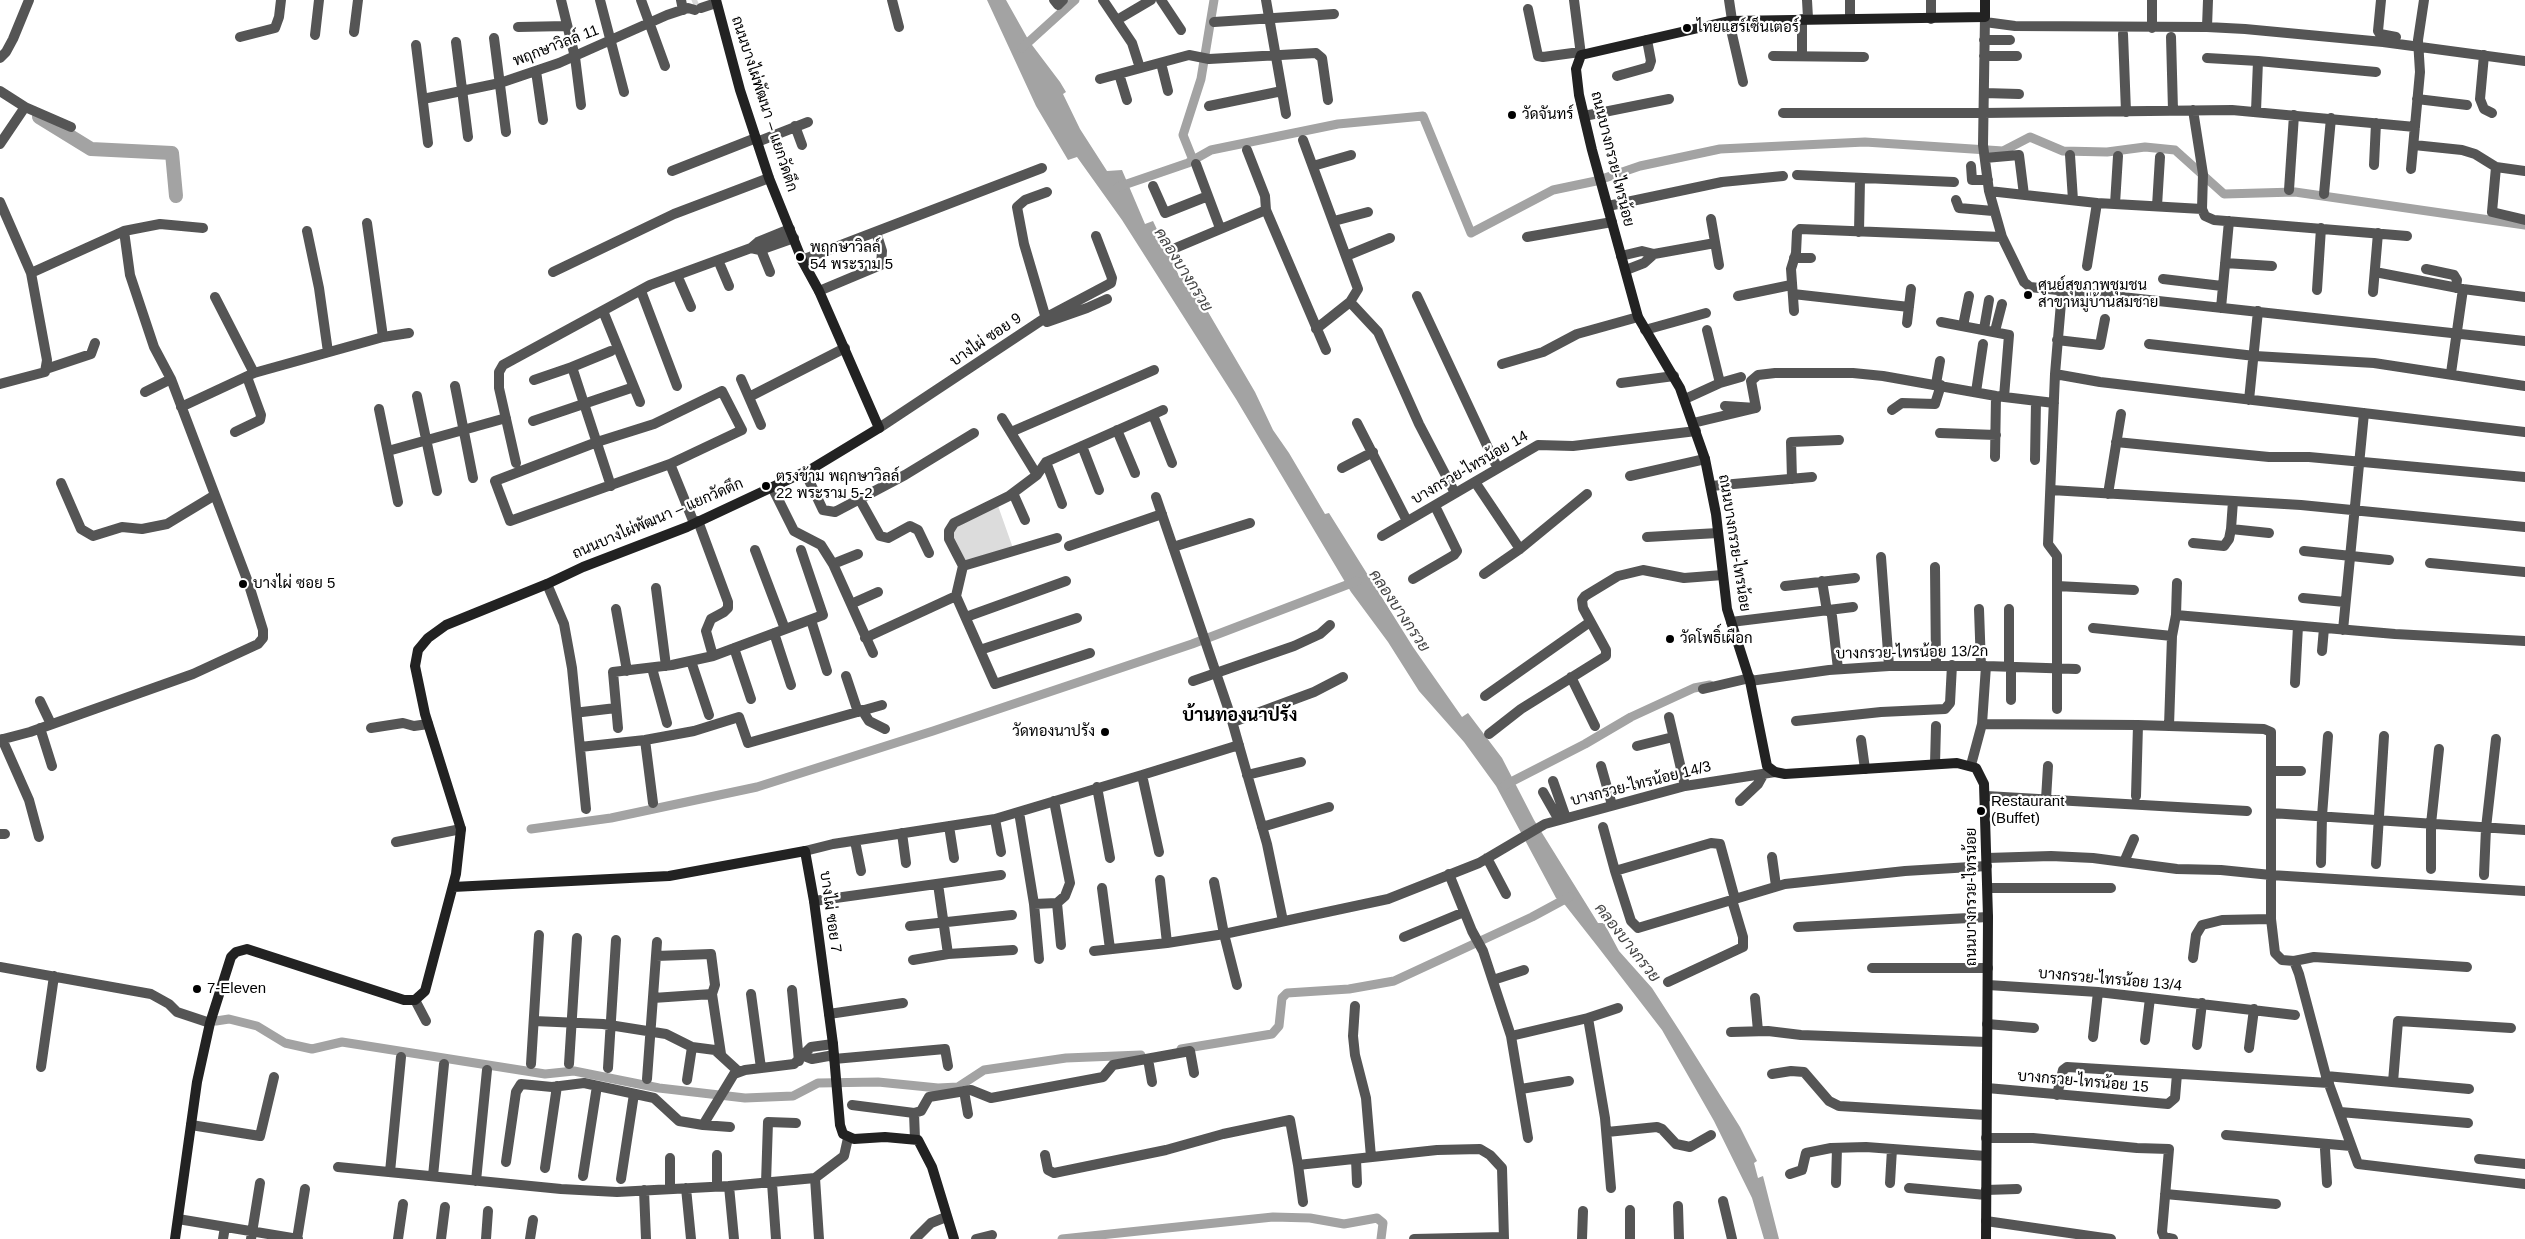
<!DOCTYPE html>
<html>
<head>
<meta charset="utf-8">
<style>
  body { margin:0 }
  canvas { display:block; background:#fff }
</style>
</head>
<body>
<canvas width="2525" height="1239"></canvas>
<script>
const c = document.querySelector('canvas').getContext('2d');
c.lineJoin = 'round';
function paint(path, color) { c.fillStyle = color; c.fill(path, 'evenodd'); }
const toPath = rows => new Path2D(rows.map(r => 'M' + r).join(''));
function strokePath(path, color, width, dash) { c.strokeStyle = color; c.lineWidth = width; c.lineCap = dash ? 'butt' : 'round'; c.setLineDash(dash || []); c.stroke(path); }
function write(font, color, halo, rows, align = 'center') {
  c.font = font + ' Arial,Sarabun,sans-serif'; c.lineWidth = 4.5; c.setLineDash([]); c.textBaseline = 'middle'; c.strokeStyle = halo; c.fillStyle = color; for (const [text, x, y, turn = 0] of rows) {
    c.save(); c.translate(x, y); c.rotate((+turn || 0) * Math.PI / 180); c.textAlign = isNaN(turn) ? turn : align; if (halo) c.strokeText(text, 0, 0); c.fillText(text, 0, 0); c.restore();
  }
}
const green = toPath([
  [997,503,1014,551,963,566,949,532]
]);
const water = toPath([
  [987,0,1006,0,1029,41,1060,82,1066,92,1063,94,1080,129,1107,171,1122,170,1145,224,1153,221,1180,278,1187,276,1255,392,1273,430,1289,453,1325,514,1329,513,1413,647,1462,717,1468,713,1502,758,1534,820,1598,923,1604,923,1619,951,1652,988,1683,1036,1740,1127,1757,1161,1754,1163,1758,1178,1763,1176,1779,1239,1764,1239,1752,1198,1714,1121,1662,1030,1598,947,1565,905,1556,898,1496,786,1464,742,1419,691,1388,642,1351,592,1236,399,1122,220,1077,157,1068,160,1036,106]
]);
const canal = toPath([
  [1022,48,1075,0],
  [1193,160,1183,135,1201,79,1214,0],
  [1118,187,1188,163,1211,150,1338,124,1423,116,1471,233,1553,190,1596,181,1640,166,1720,149,1865,142,2003,151,2030,137,2063,151,2107,152,2145,147,2175,150,2224,194,2295,192,2525,225],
  [1505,785,1585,744,1631,717,1694,688,1710,685],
  [531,829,611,818,757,787,933,731,1192,644,1357,581],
  [216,1021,229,1019,257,1026,285,1043,312,1049,342,1042,545,1074,574,1071,659,1088,745,1098,793,1096,818,1083,878,1082,938,1088,958,1087,984,1070,1066,1058,1141,1055],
  [1181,1049,1272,1034,1279,1026,1282,998,1287,993,1349,989,1394,981,1532,917,1569,897],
  [1062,1239,1273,1217,1310,1218,1344,1224,1377,1218,1383,1223,1381,1239]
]);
const river = toPath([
  [39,117,91,149,172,153,176,196]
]);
const streetTunnel = toPath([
  [693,4,698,2]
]);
const street = toPath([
  [561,0,575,57,581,105],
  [600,0,624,92],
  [641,0,665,66],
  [681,0,683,10],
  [892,0,899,27],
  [1054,0,1058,5,1063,0],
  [1103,0,1132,43,1140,68],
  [1161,0,1181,30],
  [1266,0,1286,114],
  [1574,0,1581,55],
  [1729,0,1732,20],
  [1807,0,1808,18],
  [1850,0,1850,19],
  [2381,0,2378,31,2380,34,2396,37],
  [701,8,716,3],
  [1528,9,1538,56,1543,57,1580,52],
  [1985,17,1983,145,1989,191,2002,237,2024,282,2030,287,2525,341],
  [1931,19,1931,0],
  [1117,20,1151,0],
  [1729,21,1743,82],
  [1214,22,1334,14],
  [1985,22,2015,26,2207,27,2245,29,2383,42,2525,61],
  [518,27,567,26],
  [2207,27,2208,0],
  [2152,28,2152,0],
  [354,32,358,0],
  [2123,34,2126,112],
  [315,35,319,0],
  [240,37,275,28,279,17,281,0],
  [2171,37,2173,110],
  [494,38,506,132],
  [1984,40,2010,40],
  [456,42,468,137],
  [416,45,428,143],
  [2484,55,2480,99,2484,109,2492,113],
  [1773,56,1864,57],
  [1802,56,1802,19],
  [1984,56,2017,56],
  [0,58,6,52,13,39,29,0],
  [2207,58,2258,61],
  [1161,63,1168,91],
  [536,71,543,120],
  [1119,74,1127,100],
  [1617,76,1649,67,1651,61,1647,40],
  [1100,79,1189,55,1209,59,1316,53,1322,58,1328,100],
  [0,91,25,107],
  [1984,93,2019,94],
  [423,99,500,83,559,63,667,15,688,8,695,10],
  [2417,99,2467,105],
  [1209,106,1282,91],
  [2256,111,2258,61,2376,72],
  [1783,113,1983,113,2232,110,2415,127],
  [1584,116,1669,99],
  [795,126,802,145],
  [1303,140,1358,289,1350,302,1316,329],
  [757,142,808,122],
  [0,144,25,107,71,127],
  [2414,145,2462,150,2475,154,2496,167,2525,171],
  [1247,150,1265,196,1266,210,1326,350],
  [2070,155,2073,200],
  [1985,158,2019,155,2024,195],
  [1196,164,1220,228],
  [2374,165,2376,123],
  [1313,166,1351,155],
  [1971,166,1972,180,1988,180],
  [2496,167,2492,212,2525,220],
  [2411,169,2420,72,2418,40,2424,0],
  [672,171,756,138],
  [1797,175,1954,182],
  [1153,186,1165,213,1208,196],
  [2289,190,2294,115],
  [1989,191,2097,203,2202,209,2203,174,2193,110],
  [1047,192,1025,200,1017,207,1024,244,1047,322,1087,308,1107,299],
  [2324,194,2331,118],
  [1956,200,1959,208,1993,211],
  [0,202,31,273,47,360,45,372,0,384],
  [2115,204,2118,156],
  [1608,206,1722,182,1783,176],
  [2157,206,2160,157],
  [2202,209,2205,216,2214,220,2407,236],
  [1711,219,1719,265],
  [1334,221,1368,212],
  [367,223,383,337],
  [124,231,160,224,203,228],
  [307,231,319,288,328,352],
  [1859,232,1860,179],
  [1527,237,1612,222],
  [759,245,770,272],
  [751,248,760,250,794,238],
  [1173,249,1266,210],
  [1346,256,1390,238],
  [1621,256,1642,251,1654,254,1715,243],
  [1794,258,1811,258],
  [718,260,729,286],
  [802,260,1042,168],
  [2225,263,2272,266],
  [2087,266,2097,203],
  [2426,269,2454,275,2457,280,2456,288],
  [1626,270,1644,263,1654,254],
  [553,272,674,214,769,178],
  [2375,272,2463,289,2525,297],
  [677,275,691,307],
  [2163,279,2222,286],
  [2317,290,2321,228],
  [641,291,677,386],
  [819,291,881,265,882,251,876,232],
  [2373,292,2378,233],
  [1793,294,1909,307],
  [1417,296,1497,467],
  [1738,296,1791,285],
  [215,297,254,373],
  [1350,302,1378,332,1419,424,1455,493],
  [2221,308,2229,221],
  [603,311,640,402],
  [1794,311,1791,269,1796,253,1797,232,1800,229,2002,237],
  [1941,322,2009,335,2004,397],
  [1907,323,1911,289],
  [1963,326,1969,296],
  [1984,329,1989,300],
  [1645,330,1706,313],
  [1707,330,1720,383],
  [1995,331,2002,304],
  [2057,340,2100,345,2105,319],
  [2149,344,2255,356,2374,363,2525,386],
  [1502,364,1543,352,1577,334,1638,317],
  [572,367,611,351],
  [46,369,91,354,95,343],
  [2451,373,2463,289],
  [2055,374,2100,382,2525,432],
  [741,379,761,425],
  [534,380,572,367,611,486],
  [1621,383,1674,376],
  [1936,384,1940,361],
  [455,386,473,478],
  [722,391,742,430,670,464,510,521,495,481,597,442,654,424,722,391],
  [145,392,171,379],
  [1976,392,1983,344],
  [417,396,437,491],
  [749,397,845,348],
  [1685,399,1720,383,1741,377],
  [2249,400,2258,311],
  [181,407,254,373,383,337,409,333],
  [1756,408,1751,381,1758,375,1775,373,1853,373,1883,376,1996,396,2054,403],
  [379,409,398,502],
  [1892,410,1902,403,1935,404,1941,385],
  [1153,415,1172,463],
  [1002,418,1037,475],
  [533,421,631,388],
  [1357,423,1407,521],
  [1693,423,1756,408,1725,406],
  [879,428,1045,318,1111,283,1112,278,1096,236],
  [1117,430,1135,473],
  [235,432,260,420,261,415,247,377],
  [1011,432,1154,370],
  [1940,433,1996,435],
  [2116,442,2269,457,2309,457,2525,477],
  [1082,446,1099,490],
  [388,451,506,418],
  [1995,457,1996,396],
  [2035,460,2036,401],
  [1046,462,1062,504],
  [516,463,499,388,499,372,503,365,650,285,751,248,758,242,790,229],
  [670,464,694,523],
  [1342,468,1373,452],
  [805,472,823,510,835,512,905,475,974,433],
  [1630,476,1705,459],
  [1792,479,1791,442,1839,440],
  [1475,482,1520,549],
  [61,483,81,529,93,536,122,527,142,529,167,524,215,495],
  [1711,486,1812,477],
  [772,487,794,531,821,545,833,564,873,653],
  [2051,490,2301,505,2525,527],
  [1013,493,1025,520],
  [2108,494,2121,414],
  [1156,497,1230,714,1267,844,1283,921],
  [860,500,880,536,888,538,910,526,918,530,929,553],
  [2233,501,2231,529,2269,533],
  [698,521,728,602,728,608,724,612,711,619,706,631,713,656],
  [1382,536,1538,445,1573,446,1696,431],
  [1647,537,1718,533],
  [2193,543,2224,546,2229,539,2231,529],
  [1069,546,1162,514],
  [1173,547,1250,523],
  [755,550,785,629],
  [2304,551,2389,560],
  [1881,557,1889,666],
  [2430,563,2525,572],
  [833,564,858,554],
  [963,566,1057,538],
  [1935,567,1936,665],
  [1484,574,1520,549,1587,494],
  [1413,579,1454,555,1457,551,1435,506],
  [1822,581,1827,611],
  [547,584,564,624,572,668,586,809],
  [1785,586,1855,578],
  [2057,586,2134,590],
  [656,588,666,666],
  [956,596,995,684,1090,653],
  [2303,598,2345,602],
  [851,604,878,592],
  [616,609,627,671],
  [1979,609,1981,666],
  [2176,615,2177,583],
  [1832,616,1838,669],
  [966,617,1066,581],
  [811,620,827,671],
  [1731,622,1853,607],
  [2093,628,2172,636],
  [2343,630,2364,413],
  [774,633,791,685],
  [865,638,956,596,963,566,949,539,949,531,954,523,1009,496,1037,475,1046,462,1163,410],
  [734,648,751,699],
  [980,650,1077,618],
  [2322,651,2324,628],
  [691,661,709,715],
  [2009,667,2009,609],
  [2011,667,2011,700],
  [652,668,667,723],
  [846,676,858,712],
  [1571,677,1595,726],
  [1193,681,1294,646,1320,634,1330,625],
  [1750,681,1829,670,1889,666,1986,666,2076,669],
  [2295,683,2298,626],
  [1703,689,1750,678],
  [1485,696,1590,622],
  [40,701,51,724],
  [2057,709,2057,556,2048,544,2055,374,2062,291],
  [862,710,869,721,885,729],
  [582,712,616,708],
  [1669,717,1685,786],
  [1796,721,1881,712,1945,709,1950,703,1952,665],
  [1233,722,1314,692,1343,677],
  [1982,724,2138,725,2264,729,2271,732,2271,919,2275,953,2282,960,2294,961,2299,974,2326,1076,2358,1164,2525,1184],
  [2169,726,2172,636,2176,615,2395,634,2525,641],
  [40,728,52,766],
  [371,728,403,723,414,726,428,724],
  [618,728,613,672,672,665,713,656,823,615,801,550],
  [1489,734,1521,709,1606,656,1606,650,1583,608,1582,600,1585,596,1618,576,1643,570,1684,578,1723,575],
  [2,739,29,800,39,837],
  [0,740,30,732,193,674,258,644,263,638,263,630,248,582,171,379,154,347,130,275,124,231,31,273],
  [645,740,653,803],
  [1861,740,1865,769],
  [1637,746,1673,737],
  [580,747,645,740,694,731,739,717,748,743,882,705],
  [1935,764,1936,726],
  [1971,765,1982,724,1986,666],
  [1601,766,1612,805],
  [2272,771,2301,771],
  [1142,775,1239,745],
  [1247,775,1301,762],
  [1553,781,1566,818],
  [1097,787,1110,858],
  [1543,792,1559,820],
  [1986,796,2247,811],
  [2136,796,2138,725],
  [2046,799,2048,766],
  [1740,801,1758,784,1763,775],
  [1019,812,1034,904,1039,959],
  [2271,813,2525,830],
  [995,819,1001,852],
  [949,826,954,858],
  [1262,827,1329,807],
  [1603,827,1615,871,1711,843,1720,844,1735,899],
  [902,833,906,863],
  [0,834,5,834],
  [855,841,861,871],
  [396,842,461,829],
  [805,851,833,844,995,819,1142,775,1159,852],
  [1772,857,1776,886],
  [1487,858,1506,894],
  [1987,858,2051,856,2093,858,2177,869,2221,870,2271,875,2525,891],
  [2124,862,2134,839],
  [2321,863,2322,816,2328,736],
  [2376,864,2384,736],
  [2431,869,2431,824,2439,749],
  [1615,871,1631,921,1638,928,1785,884,1905,871,1987,866],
  [1449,874,1472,931,1483,951,1511,1036,1528,1138],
  [2484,875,2486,828,2496,739],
  [1160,880,1167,943],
  [1214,882,1224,934,1237,985],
  [938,884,948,954],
  [1102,888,1110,949],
  [1988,888,2111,888],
  [814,901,1001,875],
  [1057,903,1061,945],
  [1034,904,1057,903,1065,896,1070,883,1054,801],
  [910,926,1012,915],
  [1798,927,1988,917],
  [1404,937,1464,912],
  [1094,951,1167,943,1224,934,1388,899,1479,863,1545,824,1685,786,1775,772],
  [656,956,711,954,715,985,712,994],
  [2193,958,2196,935,2202,925,2222,920,2271,919],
  [913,960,948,954,1013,950],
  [2294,961,2314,957,2467,967],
  [0,967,151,994,169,1004,177,1012,210,1023],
  [1872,968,1988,968],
  [1493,980,1524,970],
  [1668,982,1743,947,1743,937,1732,900],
  [1988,985,2098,992,2295,1015],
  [792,990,799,1061],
  [751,994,761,1068],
  [653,998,712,994,721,1054],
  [1755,998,1758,1031],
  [415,1000,426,1021],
  [1355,1006,1353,1036,1355,1055,1366,1098,1371,1157],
  [829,1014,903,1003],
  [1588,1018,1618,1008],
  [534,1021,603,1024,666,1034,692,1047,715,1050,739,1072],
  [1987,1024,2034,1028],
  [1731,1032,1768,1031,1801,1035,1987,1042],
  [1511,1036,1588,1018,1605,1118,1611,1188],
  [2093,1037,2098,992],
  [2145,1040,2150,998],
  [2197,1045,2202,1003],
  [2249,1048,2254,1009],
  [804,1056,812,1059,834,1055],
  [834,1059,945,1049,948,1066],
  [1148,1059,1152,1082],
  [531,1064,539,935],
  [569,1064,577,938],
  [41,1067,54,976],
  [608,1068,616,940],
  [1772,1074,1791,1071,1804,1072,1829,1101,1839,1106,1986,1115],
  [2326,1076,2469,1089],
  [647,1079,657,942],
  [687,1080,692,1047],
  [2393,1082,2398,1021,2511,1028],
  [1987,1088,2168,1104,2175,1098,2177,1074],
  [1521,1089,1569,1081],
  [964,1091,968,1114],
  [2057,1095,2063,1070,2067,1067,2329,1083],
  [852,1105,914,1113,921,1111,929,1097,971,1090,991,1098,1103,1077,1113,1065,1190,1051,1194,1073],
  [2340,1112,2468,1123],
  [914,1113,915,1139],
  [191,1125,260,1136,274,1077],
  [703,1125,730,1127],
  [1607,1132,1657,1127,1662,1129,1676,1144,1690,1147,1711,1135],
  [2226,1135,2351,1146],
  [1986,1138,2033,1138,2137,1148,2169,1149,2162,1232,2164,1237,2173,1239],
  [2325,1149,2327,1183],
  [1045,1155,1048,1170,1054,1173,1166,1150,1223,1134,1290,1120,1298,1165,1437,1150,1480,1149,1490,1155,1502,1168,1504,1239],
  [670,1158,670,1189],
  [1356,1159,1357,1183],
  [2479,1159,2525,1164],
  [506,1162,516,1092,521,1084,552,1087,584,1083,654,1098,679,1121,703,1125,734,1074,745,1070,794,1064,811,1047,833,1044],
  [1298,1165,1303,1202],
  [338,1167,561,1189,617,1192,729,1186,815,1178,844,1156,848,1138],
  [545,1168,557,1086],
  [390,1172,401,1057],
  [1790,1174,1802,1170,1806,1153,1831,1148,1866,1147,1986,1156],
  [433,1176,444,1064],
  [583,1176,597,1086],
  [815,1178,819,1239],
  [621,1179,634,1094],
  [476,1181,487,1070],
  [766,1183,768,1122,796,1123],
  [772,1183,776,1239],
  [1836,1183,1837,1148],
  [1890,1183,1892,1149],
  [717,1186,717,1155],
  [729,1186,734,1239],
  [686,1188,691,1239],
  [1909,1188,1986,1195],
  [644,1190,646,1239],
  [1986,1190,2017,1189],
  [2165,1194,2276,1204],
  [1723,1201,1732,1239],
  [1678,1206,1679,1239],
  [178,1219,298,1239],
  [1986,1221,2111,1239],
  [223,1239,225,1227],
  [251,1239,260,1183],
  [297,1239,305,1189],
  [398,1239,403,1204],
  [441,1239,445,1207],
  [486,1239,488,1211],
  [530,1239,533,1220],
  [915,1239,931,1223,946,1217],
  [976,1239,992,1235],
  [1414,1239,1504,1237],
  [1582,1239,1583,1211],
  [1630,1239,1630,1210]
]);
const secondary = toPath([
  [1985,0,1985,17,1729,21,1581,55,1576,69,1579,95,1592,150,1638,317,1680,388,1705,459,1716,514,1727,609,1750,681,1767,766,1775,772,1785,774,1957,763,1976,768,1984,784,1988,917,1986,1239],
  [453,887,669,876,805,851,814,901,833,1044,840,1125,843,1134,854,1139,885,1137,918,1140,932,1167,954,1239],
  [175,1239,197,1082,210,1023,231,957,236,952,247,949,404,1000,415,1000,425,991,456,874,461,829,425,714,415,666,418,650,428,638,446,625,547,584,583,567,687,527,813,468,879,428,819,291,802,260,769,178,740,90,716,0]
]);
const markers = [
  [1687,28,5,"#000"],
  [1512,115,5,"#000"],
  [800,257,5,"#000"],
  [2028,295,5,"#000"],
  [766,486,5,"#000"],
  [243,584,5,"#000"],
  [1670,639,5,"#000"],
  [1105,732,5,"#000"],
  [1981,811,5,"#000"],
  [197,989,5,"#000"]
];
const poiNames = [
  ["ไทยแฮร์เซ็นเตอร์",1697,28],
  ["วัดจันทร์",1522,115],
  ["พฤกษาวิลล์",810,248],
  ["54 พระราม 5",810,265],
  ["ศูนย์สุขภาพชุมชน",2038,286],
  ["สาขาหมู่บ้านสมชาย",2038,303],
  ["ตรงข้าม พฤกษาวิลล์",776,477],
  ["22 พระราม 5-2",776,494],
  ["บางไผ่ ซอย 5",253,584],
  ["วัดโพธิ์เผือก",1680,639],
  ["วัดทองนาปรัง",1095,732,"right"],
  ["Restaurant",1991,802],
  ["(Buffet)",1991,819],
  ["7-Eleven",207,989]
];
const streetNames = [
  ["พฤกษาวิลล์ 11",556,46,-21],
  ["ถนนบางไผ่พัฒนา – แยกวัดตึก",764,104,72],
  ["ถนนบางกรวย-ไทรน้อย",1612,159,76],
  ["บางไผ่ ซอย 9",986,340,-34],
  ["บางกรวย-ไทรน้อย 14",1470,468,-30],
  ["ถนนบางไผ่พัฒนา – แยกวัดตึก",658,519,-23],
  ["ถนนบางกรวย-ไทรน้อย",1734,543,81],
  ["บางกรวย-ไทรน้อย 13/2ก",1912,653,-1],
  ["บางกรวย-ไทรน้อย 14/3",1641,784,-14],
  ["ถนนบางกรวย-ไทรน้อย",1972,897,-90],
  ["บางไผ่ ซอย 7",830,912,82],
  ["บางกรวย-ไทรน้อย 13/4",2110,980,5],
  ["บางกรวย-ไทรน้อย 15",2083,1082,5]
];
const waterNames = [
  ["คลองบางกรวย",1183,270,58],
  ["คลองบางกรวย",1399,611,56],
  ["คลองบางกรวย",1627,943,52]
];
const quarterNames = [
  ["บ้านทองนาปรัง",1240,716]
];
paint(green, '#dcdcdc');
paint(water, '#a3a3a3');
strokePath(canal, '#a3a3a3', 9);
strokePath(river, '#a3a3a3', 14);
strokePath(streetTunnel, '#d9d9d9', 10, [10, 5]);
strokePath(street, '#555', 10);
strokePath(secondary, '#222', 10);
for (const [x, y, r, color] of markers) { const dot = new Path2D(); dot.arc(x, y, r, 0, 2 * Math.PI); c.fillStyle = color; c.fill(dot); strokePath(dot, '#fff', 2); }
write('15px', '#000', '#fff', poiNames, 'left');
write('15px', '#000', '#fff', streetNames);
write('italic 16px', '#444', '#fff', waterNames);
write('bold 18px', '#000', '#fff', quarterNames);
</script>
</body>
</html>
